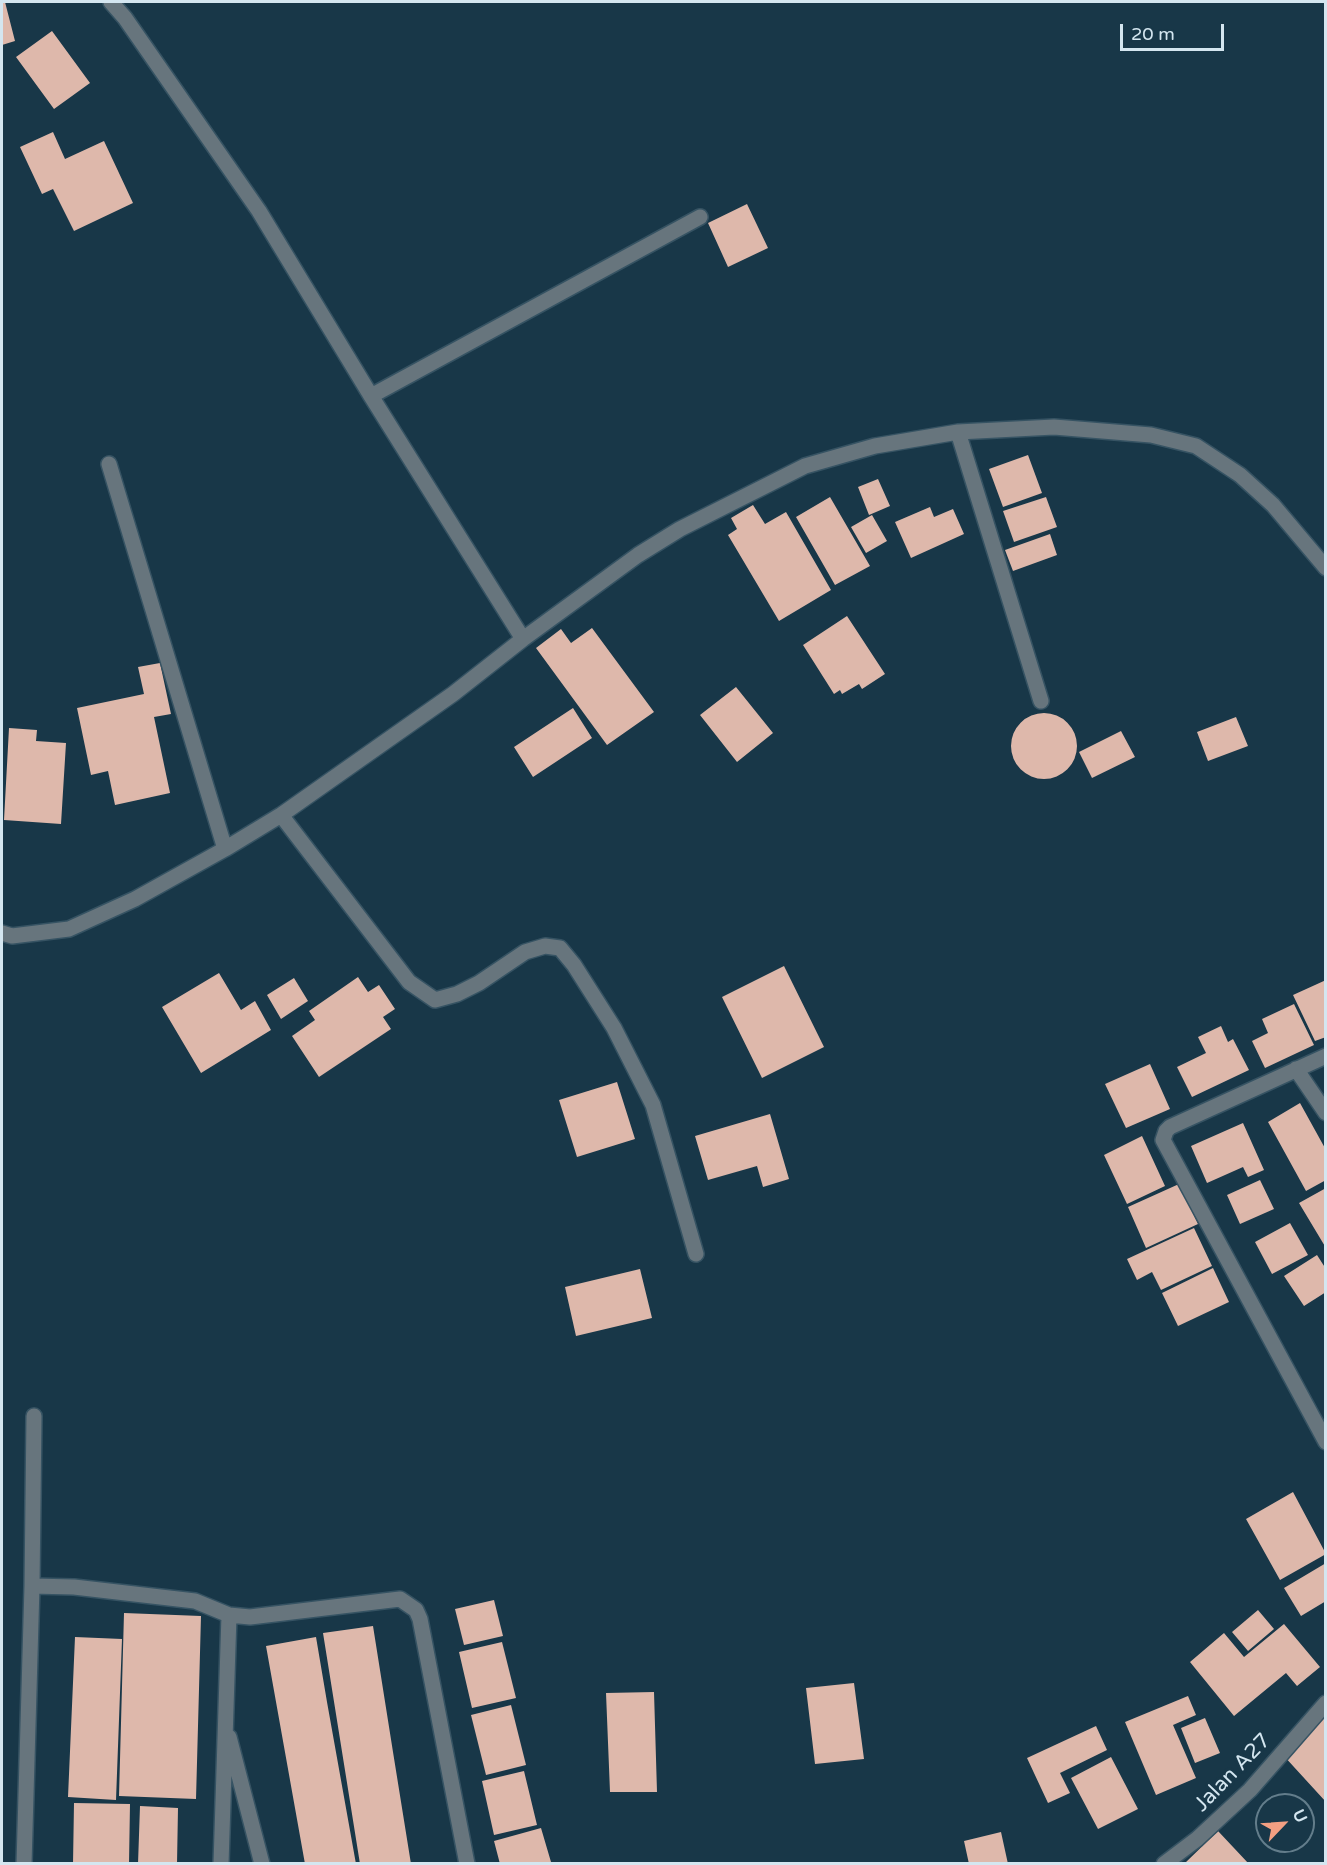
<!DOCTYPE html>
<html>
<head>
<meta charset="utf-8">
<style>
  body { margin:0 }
  #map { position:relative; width:1327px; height:1865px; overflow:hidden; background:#183748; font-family:"Varela Round",sans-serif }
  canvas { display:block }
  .frame { position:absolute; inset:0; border:3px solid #d4e6f0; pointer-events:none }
  .north { position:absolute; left:1255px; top:1793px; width:60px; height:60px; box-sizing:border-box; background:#183748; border:2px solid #637d8b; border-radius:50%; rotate:65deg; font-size:16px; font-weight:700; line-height:24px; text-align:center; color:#d4e6f0 }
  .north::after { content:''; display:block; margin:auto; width:21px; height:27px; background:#f39f82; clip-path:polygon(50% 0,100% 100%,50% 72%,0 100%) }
  .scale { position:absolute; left:1120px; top:24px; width:104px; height:27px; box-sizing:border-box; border:3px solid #d4e6f0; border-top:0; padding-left:8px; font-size:18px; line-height:21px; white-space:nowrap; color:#d4e6f0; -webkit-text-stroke:4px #183748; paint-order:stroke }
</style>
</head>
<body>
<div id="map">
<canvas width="1327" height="1865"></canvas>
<div class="frame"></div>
<div class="north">U</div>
<div class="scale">20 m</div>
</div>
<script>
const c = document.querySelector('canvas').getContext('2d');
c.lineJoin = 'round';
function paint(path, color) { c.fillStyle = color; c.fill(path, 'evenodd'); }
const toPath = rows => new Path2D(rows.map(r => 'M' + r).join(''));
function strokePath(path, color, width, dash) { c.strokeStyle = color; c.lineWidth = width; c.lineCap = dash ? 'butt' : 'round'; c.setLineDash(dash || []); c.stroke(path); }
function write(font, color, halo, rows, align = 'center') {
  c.font = font + ' "Varela Round",sans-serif'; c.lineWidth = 6; c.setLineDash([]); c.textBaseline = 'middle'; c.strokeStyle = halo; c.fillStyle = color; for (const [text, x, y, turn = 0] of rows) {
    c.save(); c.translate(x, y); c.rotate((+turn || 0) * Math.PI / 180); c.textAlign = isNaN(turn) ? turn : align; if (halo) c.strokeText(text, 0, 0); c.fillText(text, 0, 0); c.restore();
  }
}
const building = toPath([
  [2,2,5,2,15,41,2,45],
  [52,31,90,83,54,109,16,57],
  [53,132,65,159,104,141,133,203,74,231,53,189,42,194,20,147],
  [747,204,768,248,728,267,708,223],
  [1028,455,1042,493,1003,507,989,469],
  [878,479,890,506,869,515,858,487],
  [830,497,870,566,835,585,796,517],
  [1046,497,1057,527,1014,542,1003,511],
  [753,505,765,524,786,512,831,590,779,621,728,535,737,529,731,518],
  [930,507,934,517,953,509,964,534,911,558,895,522],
  [872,515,887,541,866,553,851,527],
  [1050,534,1057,555,1013,571,1005,550],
  [847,616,885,674,862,689,859,684,842,694,840,690,834,694,803,645],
  [592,628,654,712,607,745,536,648,561,629,571,643],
  [160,663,171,714,154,717,170,793,115,805,108,771,91,775,77,708,144,694,138,667],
  [736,687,773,733,737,762,700,715],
  [573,708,592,738,533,777,514,747],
  '1011 746a33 33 0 1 1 66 0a33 33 0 1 1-66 0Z',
  [1236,717,1248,746,1208,761,1197,732],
  [9,728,37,730,36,741,66,743,61,824,4,820],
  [1121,731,1135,757,1092,778,1079,752],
  [784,966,824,1047,762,1078,722,997],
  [219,973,241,1010,255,1001,271,1030,201,1073,162,1007],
  [358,977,368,992,379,985,395,1009,383,1017,391,1029,319,1077,292,1036,315,1020,309,1011],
  [294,978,308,1001,281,1019,267,995],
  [1326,980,1326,1037,1315,1041,1293,995],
  [1294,1004,1314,1045,1265,1068,1252,1041,1268,1033,1262,1019],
  [1221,1026,1228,1042,1233,1039,1249,1070,1192,1097,1177,1067,1206,1053,1198,1037],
  [1150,1064,1170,1109,1126,1128,1105,1084],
  [617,1082,635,1139,577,1157,559,1100],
  [1300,1103,1326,1150,1326,1180,1306,1191,1268,1122],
  [770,1114,789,1179,763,1187,757,1166,708,1180,695,1136],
  [1243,1123,1264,1170,1248,1177,1243,1167,1207,1183,1191,1146],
  [1142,1136,1165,1186,1127,1204,1104,1155],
  [1260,1180,1274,1209,1240,1224,1227,1195],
  [1179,1184,1198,1224,1146,1248,1128,1207],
  [1326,1188,1326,1248,1299,1203],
  [1290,1223,1308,1255,1272,1274,1255,1242],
  [1194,1228,1212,1266,1161,1290,1152,1272,1137,1280,1127,1259],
  [1317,1255,1326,1269,1326,1292,1304,1306,1284,1276],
  [1213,1268,1229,1302,1178,1326,1162,1293],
  [640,1269,652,1318,576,1336,565,1287],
  [1293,1492,1326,1554,1280,1580,1246,1519],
  [1326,1563,1326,1601,1301,1616,1284,1588],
  [494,1600,503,1636,464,1645,455,1609],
  [1258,1610,1274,1629,1248,1651,1232,1632],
  [124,1613,201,1616,196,1799,119,1796],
  [1284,1624,1320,1667,1297,1686,1286,1673,1234,1716,1190,1662,1224,1633,1244,1657],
  [373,1626,393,1752,411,1864,360,1864,323,1633],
  [75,1637,122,1639,116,1800,68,1797],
  [316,1637,327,1702,356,1864,305,1864,266,1646],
  [502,1642,516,1698,472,1708,459,1652],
  [854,1683,864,1759,815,1764,806,1688],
  [654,1692,657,1792,610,1792,606,1693],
  [1188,1696,1196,1715,1173,1725,1196,1778,1156,1795,1125,1722],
  [511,1705,526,1765,486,1775,471,1715],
  [1326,1716,1326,1802,1283,1755],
  [1205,1718,1220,1753,1195,1763,1181,1728],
  [1096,1726,1107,1750,1060,1773,1070,1793,1048,1803,1027,1758],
  [1111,1757,1138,1809,1098,1829,1071,1778],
  [524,1771,537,1825,494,1835,482,1781],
  [74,1803,130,1804,129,1864,73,1864],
  [140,1806,178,1808,177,1864,138,1864],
  [541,1828,551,1862,500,1864,494,1841],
  [1218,1831,1249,1864,1184,1864],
  [1001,1832,1008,1864,969,1864,964,1841]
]);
const minor = toPath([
  [111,2,125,18,259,211,371,396,523,639],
  [371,396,700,217],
  [958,432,1041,701],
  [109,464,225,849],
  [281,815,409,982,435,1000,457,994,479,983,525,952,545,946,560,948,574,965,614,1028,653,1105,696,1254],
  [2,933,12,936,69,929,135,899,225,849,281,815,453,694,523,639,638,555,680,529,805,466,875,446,958,432,1054,427,1151,435,1196,446,1240,475,1273,505,1326,568],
  [1326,1056,1170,1127,1166,1131,1163,1140,1326,1442],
  [1296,1069,1326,1113],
  [32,1586,34,1416],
  [229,1737,262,1864],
  [24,1864,32,1586,74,1587,195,1601,229,1615,250,1617,400,1599,416,1610,420,1619,467,1864],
  [221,1864,229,1615],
  [1164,1864,1197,1839,1250,1790,1326,1703]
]);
const streetNames = [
  ["Jalan A27",1233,1773,-46]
];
paint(building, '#deb8ab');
strokePath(minor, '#365363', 18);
strokePath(minor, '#67757d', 15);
write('21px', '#d4e6f0', '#183748', streetNames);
</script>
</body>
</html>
